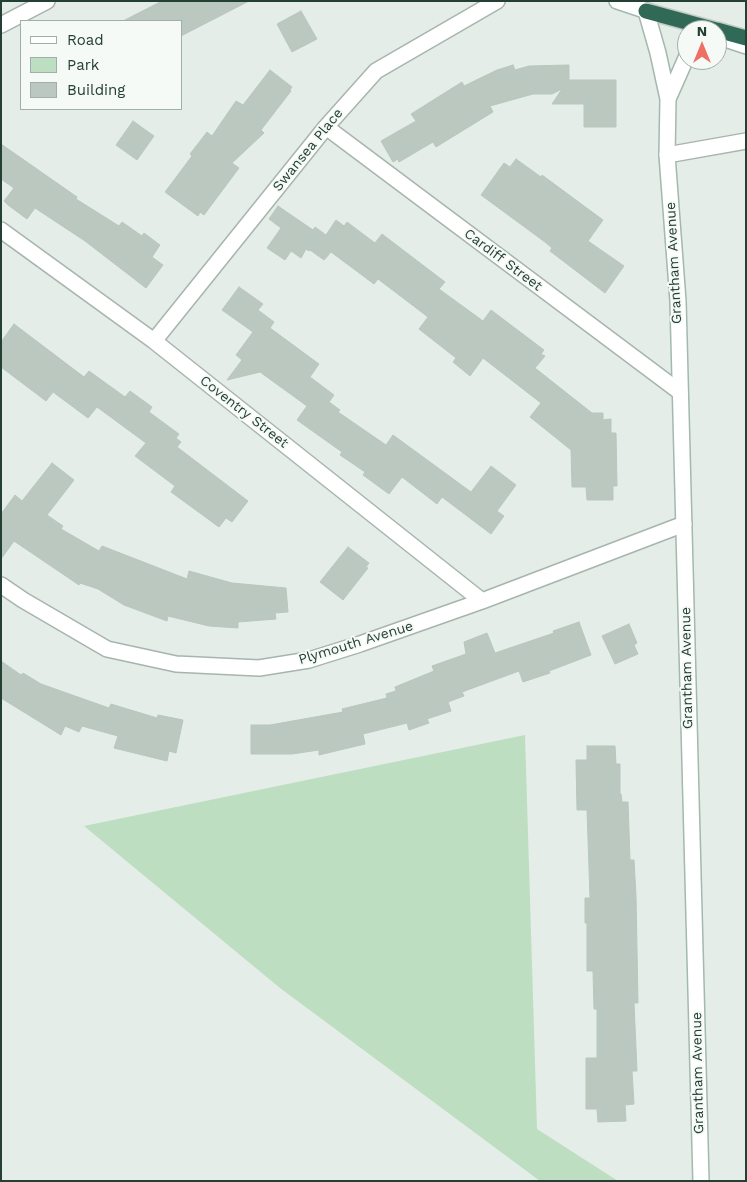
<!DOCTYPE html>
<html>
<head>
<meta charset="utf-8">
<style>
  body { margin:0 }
  #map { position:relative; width:747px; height:1182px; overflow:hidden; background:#e4ede8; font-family:"Work Sans",sans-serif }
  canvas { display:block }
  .frame { position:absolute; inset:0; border:2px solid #243f34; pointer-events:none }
  .legend { position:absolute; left:20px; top:20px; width:162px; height:90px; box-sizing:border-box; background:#f5faf7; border:1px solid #a1afa9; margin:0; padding:6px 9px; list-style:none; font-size:15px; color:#243f34 }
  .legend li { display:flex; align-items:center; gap:10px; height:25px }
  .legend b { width:25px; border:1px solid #a1afa9 }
  .north { position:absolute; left:677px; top:20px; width:50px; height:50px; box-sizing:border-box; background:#f5faf7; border:1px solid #a1afa9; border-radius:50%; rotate:0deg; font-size:14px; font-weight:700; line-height:20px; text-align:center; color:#243f34 }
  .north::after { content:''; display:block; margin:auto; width:18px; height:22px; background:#ee7062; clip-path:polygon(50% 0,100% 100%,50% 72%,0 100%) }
</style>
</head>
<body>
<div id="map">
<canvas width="747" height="1182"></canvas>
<div class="frame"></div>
<ul class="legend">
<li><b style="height:6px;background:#fff"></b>Road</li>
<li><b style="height:14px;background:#bedec2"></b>Park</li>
<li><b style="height:14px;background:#bac8c0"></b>Building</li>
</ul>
<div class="north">N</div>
</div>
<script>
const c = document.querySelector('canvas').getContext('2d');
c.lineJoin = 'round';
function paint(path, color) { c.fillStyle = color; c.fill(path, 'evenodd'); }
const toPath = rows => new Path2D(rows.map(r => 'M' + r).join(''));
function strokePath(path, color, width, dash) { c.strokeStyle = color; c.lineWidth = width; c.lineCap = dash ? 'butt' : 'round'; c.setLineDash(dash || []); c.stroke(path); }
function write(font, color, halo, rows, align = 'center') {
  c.font = font + ' "Work Sans",sans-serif'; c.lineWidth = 4; c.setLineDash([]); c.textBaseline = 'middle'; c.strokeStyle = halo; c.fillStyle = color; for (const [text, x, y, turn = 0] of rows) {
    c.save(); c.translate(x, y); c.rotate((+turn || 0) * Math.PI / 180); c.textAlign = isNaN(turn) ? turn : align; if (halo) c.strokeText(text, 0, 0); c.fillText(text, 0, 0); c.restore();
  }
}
const green = toPath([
  [525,735,537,1129,618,1181,540,1181,280,988,84,826]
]);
const building = toPath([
  [162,1,249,1,181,36,181,21,123,21,162,1],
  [301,11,317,39,292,52,277,24,301,11],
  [513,65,515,70,529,66,569,65,569,80,616,80,616,127,584,127,584,104,552,104,562,89,552,94,533,94,490,106,493,112,436,147,433,142,399,162,398,159,393,162,381,141,416,121,411,114,462,82,464,86,497,70,513,65],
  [270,70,292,87,290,90,291,91,261,130,264,133,232,163,239,168,204,215,200,212,198,216,165,192,192,156,190,154,207,132,212,136,236,101,243,105,270,70],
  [133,121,154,136,137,160,116,145,133,121],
  [1,144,77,197,76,199,119,226,122,222,142,236,144,233,160,245,152,257,163,265,146,288,85,241,35,208,27,219,8,205,4,201,14,188,1,179,1,144],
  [516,159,541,177,542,175,603,220,588,241,624,266,605,293,550,251,552,248,545,242,481,195,504,163,510,167,516,159],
  [278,206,313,230,315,227,326,235,336,220,344,226,347,222,375,243,382,234,445,282,439,289,483,321,491,310,544,350,541,354,545,356,535,368,592,413,603,413,603,420,611,419,611,433,616,433,617,486,613,486,613,500,587,500,586,487,572,487,571,450,530,417,541,403,483,358,470,376,453,362,456,358,419,329,428,317,378,279,374,284,331,252,324,260,310,250,309,251,306,249,301,258,291,251,285,260,267,248,281,228,269,219,278,206],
  [239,287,263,304,258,310,274,322,270,328,319,364,310,377,334,395,329,402,340,410,338,412,386,445,393,435,471,492,491,466,516,485,497,511,504,516,491,534,442,497,437,504,402,477,389,494,363,475,365,472,340,455,342,452,297,420,307,406,260,372,227,380,242,360,236,355,253,332,222,310,239,287],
  [14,324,84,377,89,371,125,397,130,391,152,407,149,412,179,434,176,438,181,442,177,447,248,501,232,522,226,518,219,527,171,492,175,486,135,456,146,443,97,407,88,418,53,392,46,401,1,367,1,342,14,324],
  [52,463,74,480,47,515,63,526,61,529,99,551,102,546,187,579,189,571,232,583,286,588,288,612,275,613,276,619,238,622,238,628,209,626,168,616,167,621,124,605,98,589,80,583,79,585,14,541,1,559,1,514,15,495,22,501,52,463],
  [348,547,369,563,366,567,368,568,343,600,320,582,348,547],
  [579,622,591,655,549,671,550,673,523,682,519,671,462,692,464,696,448,702,451,711,427,719,429,723,409,730,407,723,363,734,365,744,319,755,319,750,292,754,251,754,251,725,270,725,343,712,342,709,387,698,386,694,396,691,395,687,434,671,432,666,466,654,464,642,487,633,495,653,554,633,553,631,579,622],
  [629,624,637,643,634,645,638,654,615,664,602,636,629,624],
  [1,661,21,675,23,673,41,684,109,708,111,704,157,718,158,715,183,720,176,753,169,751,167,761,114,748,118,736,82,726,79,732,65,726,61,735,1,698,1,661],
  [587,746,615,746,616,764,620,764,620,794,621,794,622,802,628,802,630,860,634,860,636,896,638,1003,634,1003,637,1071,632,1071,634,1104,625,1105,626,1121,598,1122,597,1109,586,1109,586,1058,597,1058,597,1009,594,1009,593,971,587,971,587,923,585,923,585,898,590,898,587,810,577,810,576,760,587,760,587,746]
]);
const street = toPath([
  [1,25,47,1],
  [326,127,680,392],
  [667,155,746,141],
  [1,230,154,341,482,601],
  [154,341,326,127,376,71,497,1],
  [1,585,23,600,107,649,176,664,259,668,309,660,360,644,482,601,684,524]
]);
const secondary = toPath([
  [617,1,656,14],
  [646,11,658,53,668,99,667,155,678,301,701,1181],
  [719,37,746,46],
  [668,99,687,56]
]);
const highway = toPath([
  [646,11,716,30],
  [717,30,746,38]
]);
const streetNames = [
  ["Swansea Place",308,150,-51],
  ["Cardiff Street",503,260,37],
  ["Grantham Avenue",674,263,-93],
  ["Coventry Street",244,412,38],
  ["Plymouth Avenue",356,643,-17],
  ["Grantham Avenue",687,668,-91],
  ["Grantham Avenue",698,1073,-91]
];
paint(green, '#bedec2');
paint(building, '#bac8c0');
strokePath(building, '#b7c7be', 1);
strokePath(street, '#a7b5ae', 18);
strokePath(secondary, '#a3b9ae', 18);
strokePath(highway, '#c2c9c6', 18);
strokePath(street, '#fff', 15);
strokePath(secondary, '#fff', 15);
strokePath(highway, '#306a56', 15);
write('14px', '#243f34', '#f5faf7', streetNames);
</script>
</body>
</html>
